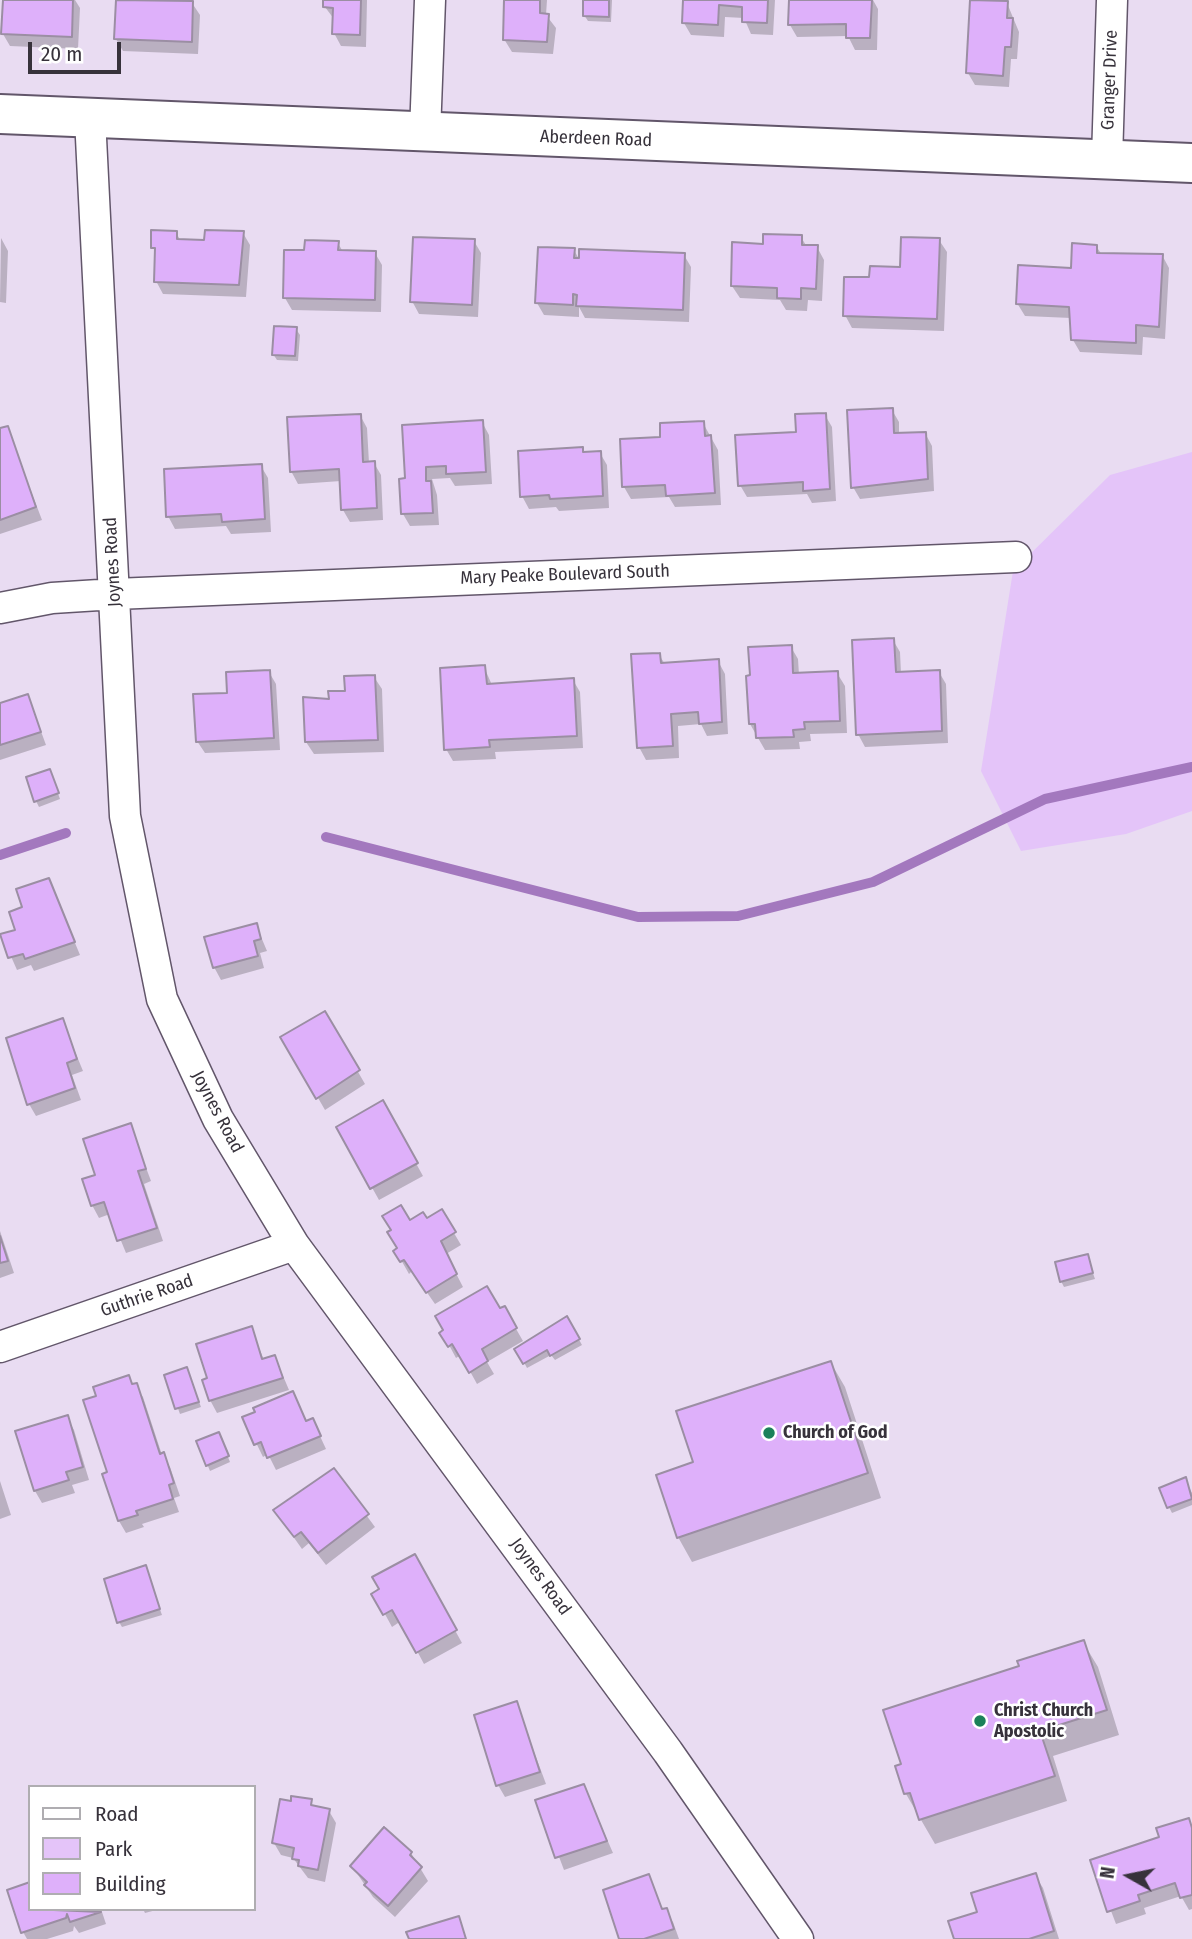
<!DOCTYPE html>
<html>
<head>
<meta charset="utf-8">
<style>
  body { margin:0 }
  #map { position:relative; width:1192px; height:1939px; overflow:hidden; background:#e9dcf2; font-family:"Fira Sans Condensed",sans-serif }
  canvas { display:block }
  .legend { position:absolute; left:28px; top:1785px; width:228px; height:126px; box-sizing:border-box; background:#fff; border:2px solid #afadb1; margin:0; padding:9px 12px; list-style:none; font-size:21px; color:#37323b }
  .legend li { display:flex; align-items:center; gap:14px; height:35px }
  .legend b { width:35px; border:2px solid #afadb1 }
  .north { position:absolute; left:1094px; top:1841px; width:70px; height:70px; -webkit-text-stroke:5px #fff; paint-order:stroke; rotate:279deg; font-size:19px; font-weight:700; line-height:28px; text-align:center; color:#37323b }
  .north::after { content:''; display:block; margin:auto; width:24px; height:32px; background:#37323b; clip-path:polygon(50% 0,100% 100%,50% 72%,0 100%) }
  .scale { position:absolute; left:28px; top:42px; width:93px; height:32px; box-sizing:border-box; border:4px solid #37323b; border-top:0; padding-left:9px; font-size:21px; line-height:24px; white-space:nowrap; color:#37323b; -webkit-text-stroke:5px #fff; paint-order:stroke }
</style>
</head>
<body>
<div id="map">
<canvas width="1192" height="1939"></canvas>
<ul class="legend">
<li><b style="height:9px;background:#fff"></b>Road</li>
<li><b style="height:19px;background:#e4c4f9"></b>Park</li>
<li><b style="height:19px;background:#deb0fa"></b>Building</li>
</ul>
<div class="north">N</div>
<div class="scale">20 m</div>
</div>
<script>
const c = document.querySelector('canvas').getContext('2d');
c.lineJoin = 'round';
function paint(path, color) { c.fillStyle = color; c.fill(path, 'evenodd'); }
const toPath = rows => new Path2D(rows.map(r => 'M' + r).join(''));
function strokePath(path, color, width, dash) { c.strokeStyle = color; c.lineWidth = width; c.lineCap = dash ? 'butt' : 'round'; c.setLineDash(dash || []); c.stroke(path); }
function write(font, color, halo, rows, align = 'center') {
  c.font = font + ' "Fira Sans Condensed",sans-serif'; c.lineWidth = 5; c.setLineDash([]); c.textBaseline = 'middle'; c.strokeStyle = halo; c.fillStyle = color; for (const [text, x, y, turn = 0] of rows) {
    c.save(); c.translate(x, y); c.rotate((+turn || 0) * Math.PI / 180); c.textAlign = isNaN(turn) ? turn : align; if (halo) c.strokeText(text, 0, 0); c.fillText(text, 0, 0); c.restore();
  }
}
const green = toPath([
  [1192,452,1192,811,1126,834,1021,851,981,771,1013,571,1110,475]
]);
const shadow = toPath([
  [4,0,75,0,80,8,78,49,10,46,3,34],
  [325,0,367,0,366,47,341,46,334,33,334,19,325,7],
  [506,0,547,0,546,15,556,28,553,54,512,52,504,39],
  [585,0,612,0,611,22,588,21,584,15],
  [685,0,775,0,773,35,751,34,744,18,725,17,724,37,691,35,684,23],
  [791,0,873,0,878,9,877,50,855,50,848,36,797,37,790,25],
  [192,3,200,15,198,54,123,51,116,39],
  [1007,3,1019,32,1017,59,1011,59,1009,87,975,85,968,73],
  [176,233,181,241,206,242,243,233,250,245,246,297,163,294,156,281,157,254,153,248],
  [801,237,807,247,817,247,824,260,822,301,808,300,807,311,786,310,780,300,740,298,732,286,764,246],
  [1,238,8,251,6,303,0,302],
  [939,240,947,252,944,331,852,328,845,315,871,279,902,269],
  [474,241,481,253,478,317,419,314,412,301],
  [338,243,343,252,375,253,382,265,381,312,292,310,285,298,306,252],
  [1096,246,1102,255,1162,255,1169,268,1165,339,1143,337,1142,355,1080,352,1073,340,1071,318,1025,316,1017,303,1072,270],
  [574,250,580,261,684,255,691,267,689,322,585,318,579,307,579,317,544,315,537,303],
  [296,329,300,335,298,361,277,360,273,354],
  [892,410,899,422,899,435,925,433,932,446,934,491,860,499,853,487],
  [360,415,367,428,369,463,374,463,381,475,383,520,350,522,343,510,341,481,298,484,291,471],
  [825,415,832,427,836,501,812,503,807,494,747,497,740,485,798,433],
  [482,422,489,435,492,484,455,486,450,478,432,479,437,495,439,525,410,526,403,514,407,480],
  [703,423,718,450,721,505,675,507,669,497,631,499,624,487,662,439],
  [7,428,42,520,0,534,0,430],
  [582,449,584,454,600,453,607,465,609,508,559,511,556,507,529,509,522,496],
  [261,466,268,478,271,532,231,534,226,526,175,529,168,516],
  [893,640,900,652,901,674,939,672,946,684,948,743,865,747,858,734],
  [791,647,798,659,799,675,837,673,845,686,847,733,810,734,811,741,799,742,800,749,765,750,750,724],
  [659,655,665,664,718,661,725,674,728,734,707,736,701,724,678,726,679,758,646,760,639,747],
  [484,667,492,685,573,680,580,692,583,748,495,752,496,759,453,761,446,749],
  [269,672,276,684,280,750,205,753,197,741,229,694],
  [374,677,382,689,384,752,314,754,306,742,305,698,331,700],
  [28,696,46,745,0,760,0,705],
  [50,771,60,799,39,807,36,801],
  [49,880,80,955,34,971,31,965,17,970,2,936,17,931,24,909],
  [256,925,267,951,260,953,264,968,221,980,214,967],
  [324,1013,365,1084,325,1110,283,1037],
  [62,1020,83,1071,72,1075,81,1100,36,1116,29,1104],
  [382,1102,423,1176,379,1200,338,1127],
  [130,1125,151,1181,144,1184,163,1241,126,1253,110,1214,99,1218,92,1205,97,1176],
  [441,1211,461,1245,446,1254,463,1287,435,1304,412,1271,409,1274,396,1251,410,1222,426,1220],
  [0,1231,14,1273,0,1278],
  [1087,1256,1095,1279,1064,1287,1061,1281],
  [504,1308,523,1341,487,1362,494,1374,477,1384,461,1355,456,1358,449,1345,446,1331],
  [567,1318,582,1345,555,1360,551,1355,527,1368,517,1349],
  [251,1328,264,1360,275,1357,289,1390,217,1413,210,1400,209,1380],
  [831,1363,845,1387,881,1498,692,1562,678,1537,695,1463],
  [187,1369,201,1407,180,1414,166,1376],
  [128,1378,143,1397,162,1455,170,1467,180,1496,174,1498,179,1512,142,1524,144,1527,126,1533,119,1521,109,1473,98,1397],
  [292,1394,307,1423,313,1421,326,1449,276,1470,268,1454,263,1457,244,1418],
  [67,1417,74,1430,89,1480,72,1485,75,1493,42,1503,35,1491,17,1433],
  [221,1440,230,1462,210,1471,198,1442],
  [333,1470,375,1527,326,1565,309,1543,302,1549,275,1511],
  [1185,1479,1192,1493,1192,1505,1172,1513,1169,1507],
  [0,1481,11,1515,0,1519],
  [414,1556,462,1643,424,1664,401,1621,392,1627,374,1594],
  [145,1567,162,1615,122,1627,119,1622],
  [1083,1642,1098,1667,1119,1735,1053,1756,1067,1801,935,1844,906,1794,903,1765,1021,1667],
  [516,1703,546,1784,505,1797,498,1785],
  [584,1786,613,1853,564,1870,538,1801],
  [310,1801,314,1808,329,1811,336,1823,325,1882,308,1878,293,1858,281,1855,274,1843,293,1803],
  [1188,1820,1192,1827,1192,1909,1189,1910,1181,1896,1144,1908,1146,1914,1116,1924,1092,1861,1161,1838],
  [411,1853,428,1881,395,1917,373,1897,352,1866],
  [1035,1875,1043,1888,1059,1939,956,1939,979,1913],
  [649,1876,663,1910,673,1922,679,1939,621,1939],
  [30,1909,101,1909,106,1924,79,1933,74,1926,73,1931,47,1939,27,1939,23,1932],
  [143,1909,160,1909,145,1913]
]);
const stream = toPath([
  [326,837,638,917,738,916,873,882,1045,799,1192,767],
  [0,855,66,833]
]);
const building = toPath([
  [3,0,73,0,72,37,1,34,3,0],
  [116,0,193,1,192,42,114,39,116,0],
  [323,0,361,0,360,35,332,34,333,8,323,7,323,0],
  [504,0,540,0,540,13,549,14,547,42,503,40,504,0],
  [583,0,609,0,609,17,583,16,583,0],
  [683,0,768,0,767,23,742,22,742,7,719,5,718,25,682,23,683,0],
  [789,0,872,0,870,38,846,38,846,24,788,25,789,0],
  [970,0,1008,1,1007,18,1013,18,1011,47,1005,47,1003,76,966,73,970,0],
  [151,230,177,231,177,239,204,240,205,230,244,231,239,285,154,282,155,248,151,248,151,230],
  [763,234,802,235,802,245,818,245,816,289,801,288,801,299,777,298,777,288,731,286,732,242,763,244,763,234],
  [413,237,475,239,472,305,410,302,413,237],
  [901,237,940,238,937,319,843,316,844,277,869,277,870,266,900,267,901,237],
  [305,240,339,241,338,250,376,251,375,300,283,298,284,250,304,250,305,240],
  [1072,243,1097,245,1097,253,1163,254,1159,327,1136,325,1136,343,1071,340,1069,307,1016,304,1018,265,1071,268,1072,243],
  [538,247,575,248,574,258,579,258,579,249,685,253,683,310,576,306,577,295,573,294,573,305,535,303,538,247],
  [274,326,297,327,295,356,272,355,274,326],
  [893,408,894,433,926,432,928,479,851,488,847,410,893,408],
  [826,413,830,489,803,491,803,482,738,486,735,435,796,432,795,414,826,413],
  [361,414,363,462,375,461,377,508,341,510,339,469,290,472,287,417,361,414],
  [483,420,486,472,446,474,446,466,426,467,426,481,431,481,433,513,401,514,399,479,405,478,402,425,483,420],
  [704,421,705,436,711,435,715,493,666,496,665,485,622,487,620,439,660,437,660,423,704,421],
  [8,426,36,507,0,520,0,428,8,426],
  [583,447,583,452,601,451,603,496,550,499,549,495,520,497,518,451,583,447],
  [262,464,265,519,222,522,221,514,166,517,164,469,262,464],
  [894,638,896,672,940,670,942,731,856,735,852,640,894,638],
  [792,645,793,673,838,671,840,721,804,722,805,729,793,730,794,737,756,738,755,724,749,724,746,676,750,675,748,647,792,645],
  [660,653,661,663,719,659,722,722,699,724,698,712,671,714,673,746,637,748,631,654,660,653],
  [485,665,487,684,574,678,577,736,489,740,490,747,444,750,440,668,485,665],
  [270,670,274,738,196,742,193,694,227,693,226,672,270,670],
  [375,675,378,740,305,742,303,697,329,699,328,691,345,691,344,676,375,675],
  [28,694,41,732,0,745,0,703,28,694],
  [50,769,59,793,34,802,26,777,50,769],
  [49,878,75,942,25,959,23,954,8,958,0,934,15,930,9,912,22,907,16,889,49,878],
  [257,923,261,939,254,941,258,956,213,968,204,937,257,923],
  [325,1011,360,1070,316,1099,280,1037,325,1011],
  [63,1018,77,1059,67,1063,75,1088,27,1105,6,1038,63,1018],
  [383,1100,418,1163,370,1189,336,1127,383,1100],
  [131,1123,146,1169,138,1171,157,1228,117,1241,104,1202,91,1206,82,1179,95,1175,83,1139,131,1123],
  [401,1205,410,1220,423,1212,427,1218,442,1209,456,1232,441,1241,457,1274,426,1293,404,1260,400,1262,393,1251,397,1248,387,1232,391,1230,382,1216,401,1205],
  [0,1236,8,1261,0,1263,0,1236],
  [1088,1254,1093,1273,1060,1282,1055,1262,1088,1254],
  [487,1286,500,1308,505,1306,517,1328,482,1349,488,1361,469,1373,452,1344,448,1347,439,1333,443,1330,435,1316,487,1286],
  [567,1316,580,1339,550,1356,547,1350,523,1364,514,1349,567,1316],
  [252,1326,262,1359,275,1355,283,1378,209,1401,202,1380,207,1378,196,1344,252,1326],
  [831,1361,868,1473,677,1538,656,1475,693,1462,676,1411,831,1361],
  [187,1367,199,1402,175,1409,164,1375,187,1367],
  [129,1375,132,1384,137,1383,160,1454,164,1452,174,1483,169,1485,173,1499,136,1511,138,1515,118,1521,102,1474,107,1472,83,1400,96,1396,93,1387,129,1375],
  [293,1391,306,1421,313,1418,321,1436,267,1458,261,1442,254,1445,242,1417,255,1412,253,1408,293,1391],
  [68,1415,83,1467,66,1472,69,1480,34,1491,15,1431,68,1415],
  [219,1432,229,1456,206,1466,196,1441,219,1432],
  [334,1468,369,1514,318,1553,301,1532,294,1537,273,1510,334,1468],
  [1186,1477,1192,1499,1167,1508,1159,1488,1186,1477],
  [415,1554,457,1630,416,1653,392,1610,383,1615,371,1594,379,1589,372,1577,415,1554],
  [146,1565,160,1609,117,1623,104,1579,146,1565],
  [1084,1640,1107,1710,1040,1731,1055,1776,919,1820,910,1793,904,1794,895,1766,901,1764,883,1710,1019,1666,1017,1661,1084,1640],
  [517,1701,540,1772,496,1786,474,1715,517,1701],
  [584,1784,607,1841,555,1858,535,1800,584,1784],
  [291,1796,312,1799,311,1805,330,1809,318,1870,298,1866,299,1860,292,1859,294,1848,272,1843,280,1799,291,1801,291,1796],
  [1189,1818,1192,1828,1192,1895,1180,1898,1175,1883,1138,1895,1140,1901,1107,1912,1090,1860,1159,1837,1156,1828,1189,1818],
  [384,1827,412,1852,410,1855,422,1867,388,1906,364,1885,367,1882,350,1866,384,1827],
  [1036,1873,1054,1931,1029,1939,954,1939,948,1921,977,1912,971,1893,1036,1873],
  [649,1874,662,1909,667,1908,674,1929,644,1939,619,1939,603,1890,649,1874],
  [30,1882,30,1909,101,1912,70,1922,67,1914,66,1918,21,1933,7,1890,30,1882],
  [459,1916,466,1939,409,1939,406,1932,459,1916]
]);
const minor = toPath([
  [90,118,125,816,162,999,218,1119,294,1245,668,1752,798,1939],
  [425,133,430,0],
  [1107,159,1112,0],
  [0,608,52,598,115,594,1016,557],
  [0,1347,294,1245]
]);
const secondary = toPath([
  [0,114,1192,163]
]);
const markers = [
  [769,1433,7,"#1b805a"],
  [980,1721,7,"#1b805a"]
];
const streetNames = [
  ["Granger Drive",1110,80,-88],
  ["Aberdeen Road",596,139,2],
  ["Joynes Road",113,562,-93],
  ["Mary Peake Boulevard South",565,575,-2],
  ["Joynes Road",217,1112,62],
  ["Guthrie Road",147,1296,-19],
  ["Joynes Road",540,1577,54]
];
const poiNames = [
  ["Church of God",783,1433],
  ["Christ Church",994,1711],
  ["Apostolic",994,1732]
];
paint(green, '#e4c4f9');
paint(shadow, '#0003');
strokePath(stream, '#a378be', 10);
paint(building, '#deb0fa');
strokePath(building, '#9b8ea3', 2);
strokePath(minor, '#62566a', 33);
strokePath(secondary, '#62566a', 42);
strokePath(minor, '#fff', 30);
strokePath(secondary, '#fff', 38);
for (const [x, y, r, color] of markers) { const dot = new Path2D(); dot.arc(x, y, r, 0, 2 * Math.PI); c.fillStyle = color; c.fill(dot); strokePath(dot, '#fff', 2.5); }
write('18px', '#37323b', '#fff', streetNames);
write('bold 18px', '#37323b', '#fff', poiNames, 'left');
</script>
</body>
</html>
